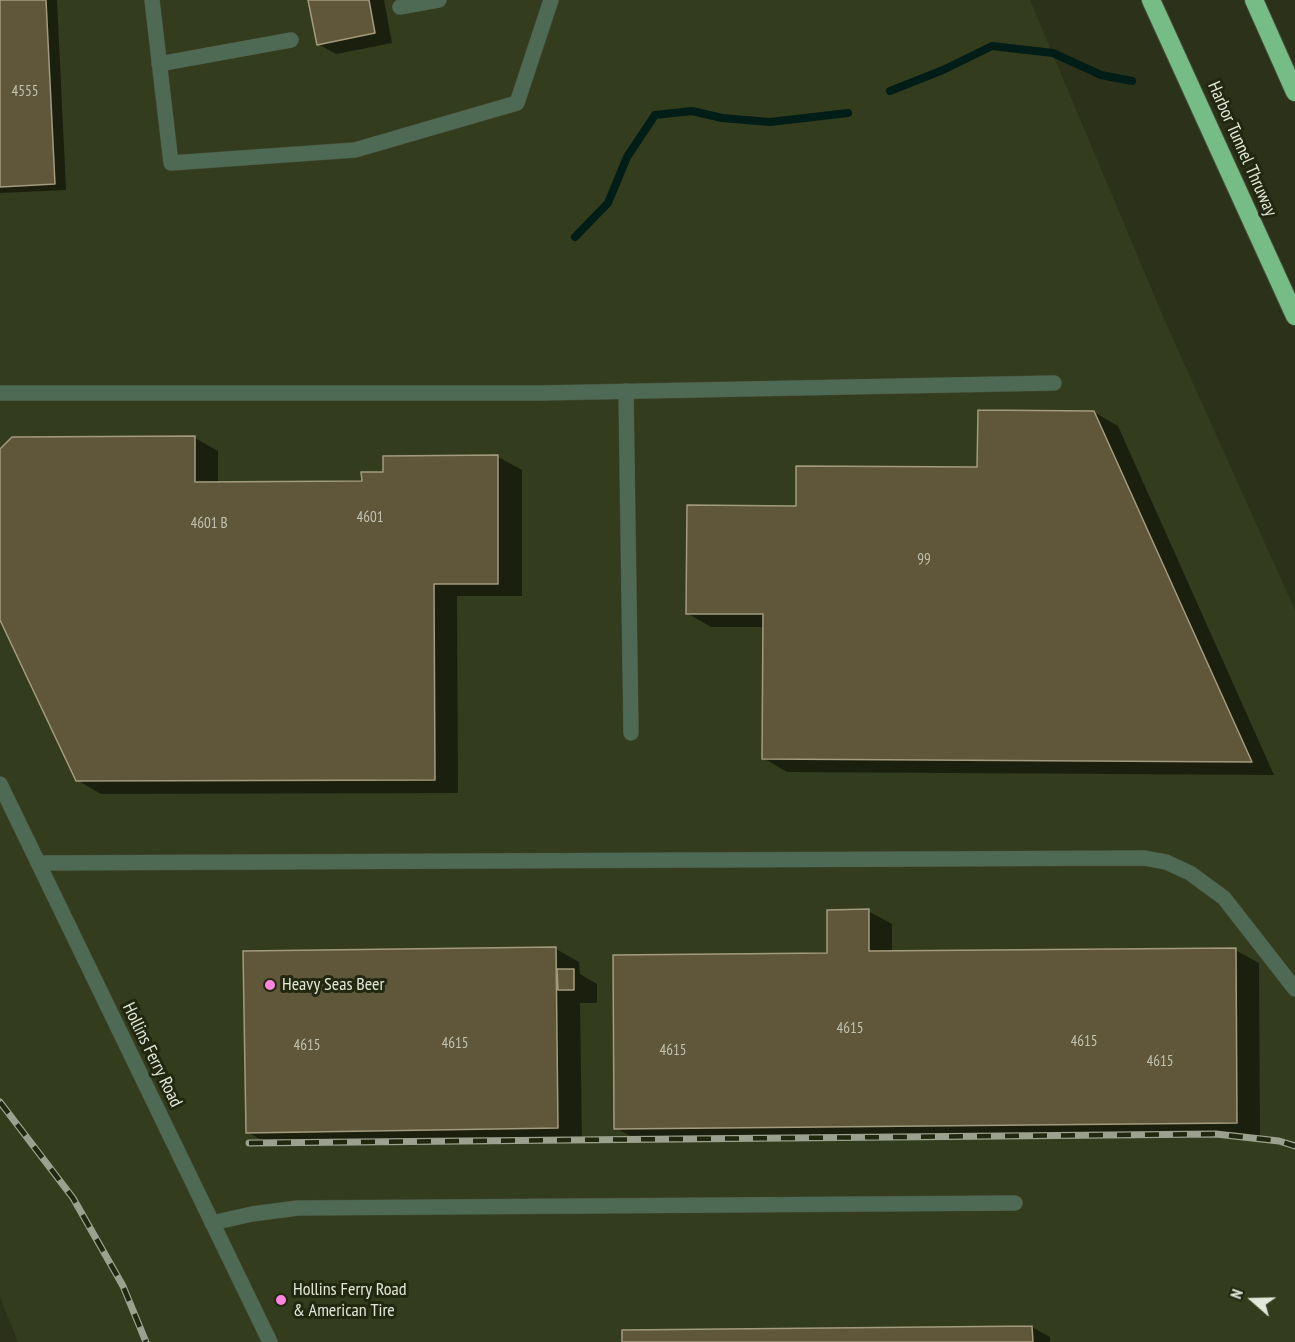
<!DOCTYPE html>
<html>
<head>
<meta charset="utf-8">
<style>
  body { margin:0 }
  #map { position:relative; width:1295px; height:1342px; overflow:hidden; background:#2b3219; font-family:"PT Sans Narrow",sans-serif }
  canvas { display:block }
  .north { position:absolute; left:1223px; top:1270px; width:60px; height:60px; -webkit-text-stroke:4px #21280f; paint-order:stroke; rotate:290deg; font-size:16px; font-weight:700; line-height:24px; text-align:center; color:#e2e7d8 }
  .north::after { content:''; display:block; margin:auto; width:21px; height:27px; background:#e2e7d8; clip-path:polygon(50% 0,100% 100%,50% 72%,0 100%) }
</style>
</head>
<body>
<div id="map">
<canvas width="1295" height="1342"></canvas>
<div class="north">N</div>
</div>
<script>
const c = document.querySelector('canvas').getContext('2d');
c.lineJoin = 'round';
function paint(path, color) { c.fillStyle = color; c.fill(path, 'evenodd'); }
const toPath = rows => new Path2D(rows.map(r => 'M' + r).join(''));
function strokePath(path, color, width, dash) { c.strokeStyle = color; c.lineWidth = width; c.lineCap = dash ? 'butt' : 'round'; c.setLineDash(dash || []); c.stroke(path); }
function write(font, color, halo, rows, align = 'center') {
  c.font = font + ' "PT Sans Narrow",sans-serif'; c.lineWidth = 6; c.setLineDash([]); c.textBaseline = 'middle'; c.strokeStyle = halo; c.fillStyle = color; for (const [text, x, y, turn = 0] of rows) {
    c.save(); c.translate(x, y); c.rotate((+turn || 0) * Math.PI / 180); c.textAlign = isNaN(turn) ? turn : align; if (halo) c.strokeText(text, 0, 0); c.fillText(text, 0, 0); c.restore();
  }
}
const built = toPath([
  [0,0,1030,0,1165,321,1295,610,1295,1342,18,1342,0,1297]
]);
const shadow = toPath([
  [0,0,57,0,66,190,0,193],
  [310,0,384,0,392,43,336,54,318,44],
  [1094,412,1118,426,1274,775,787,772,763,758,764,627,711,627,687,613,797,507,979,469],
  [195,438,218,451,218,483,363,483,385,473,385,457,498,457,522,470,522,596,457,596,458,793,101,794,77,780,0,617,0,451],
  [868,911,892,924,892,953,1235,950,1259,963,1260,1136,639,1141,616,1128,828,955],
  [556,949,579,962,580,974,597,984,597,1003,580,1003,582,1141,271,1145,247,1132],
  [1032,1327,1050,1337,1050,1342,624,1342]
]);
const stream = toPath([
  [890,91,943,70,992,46,1053,53,1101,75,1132,81],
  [575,237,608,203,627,157,655,115,692,111,722,118,770,122,848,113]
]);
const building = toPath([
  [0,0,46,0,55,184,0,187,0,0],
  [308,0,369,0,375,33,317,45,308,0],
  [978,410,1094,411,1252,762,762,759,763,614,686,614,687,505,796,506,796,466,977,467,978,410],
  [195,436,195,482,362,481,361,472,383,472,383,456,498,455,498,584,434,584,435,780,76,781,0,620,0,449,12,437,195,436],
  [869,909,869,951,1236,948,1237,1123,614,1129,613,955,827,953,827,910,869,909],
  [556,947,558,1128,246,1133,243,951,556,947],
  [557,969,574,969,574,990,558,990,557,969],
  [1032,1326,1033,1342,622,1342,622,1330,1032,1326]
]);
const service = toPath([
  [152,0,171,163,355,150,517,103,551,0],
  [400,7,439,0],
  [159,64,291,40],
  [626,391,631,733],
  [0,393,541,393,1054,383],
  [38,863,1144,858,1166,862,1190,873,1224,898,1295,989],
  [212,1223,252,1214,298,1208,1015,1203]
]);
const tertiary = toPath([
  [0,784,270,1342]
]);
const motorway = toPath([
  [1151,0,1295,316],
  [1254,0,1295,92]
]);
const rail = toPath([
  [0,1102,73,1198,123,1286,146,1342],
  [249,1143,1216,1134,1279,1141,1295,1146]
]);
const markers = [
  [270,985,6,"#fe86e1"],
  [281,1300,6,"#fe86e1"]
];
const numberNames = [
  ["4555",25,92],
  ["4601",370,518],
  ["4601 B",209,524],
  ["99",924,560],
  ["4615",850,1029],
  ["4615",1084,1042],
  ["4615",455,1044],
  ["4615",307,1046],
  ["4615",673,1051],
  ["4615",1160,1062]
];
const streetNames = [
  ["Harbor Tunnel Thruway",1242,149,66],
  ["Hollins Ferry Road",152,1055,64]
];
const poiNames = [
  ["Heavy Seas Beer",282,985],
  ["Hollins Ferry Road",293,1290],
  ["& American Tire",293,1311]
];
paint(built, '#333c1c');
paint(shadow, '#0007');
strokePath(stream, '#011d18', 8);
paint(building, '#605639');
strokePath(building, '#a49b7e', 1.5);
strokePath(service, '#484f38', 16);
strokePath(tertiary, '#484f38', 16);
strokePath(motorway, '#484f38', 20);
strokePath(service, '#4f6a54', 15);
strokePath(tertiary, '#4f6a54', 15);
strokePath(motorway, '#76bc86', 18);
strokePath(rail, '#9ba18e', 7);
strokePath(rail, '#21280f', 4.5, [14]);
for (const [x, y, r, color] of markers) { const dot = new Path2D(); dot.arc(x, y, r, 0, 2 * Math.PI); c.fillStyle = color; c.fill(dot); strokePath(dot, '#21280f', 2); }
write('15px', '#c2c3b0', null, numberNames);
write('18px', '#e2e7d8', '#21280f', streetNames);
write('18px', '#e2e7d8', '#21280f', poiNames, 'left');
</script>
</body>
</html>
